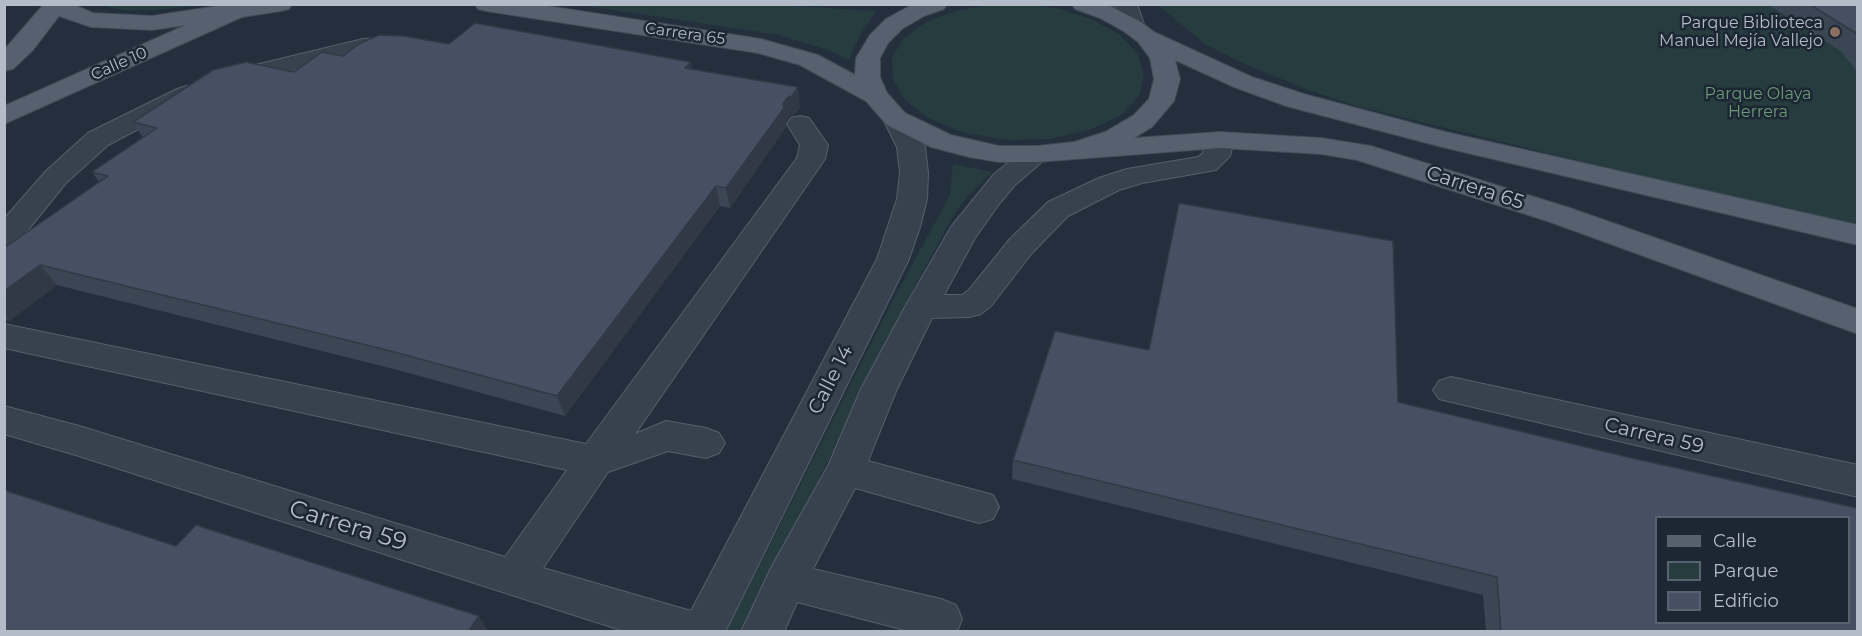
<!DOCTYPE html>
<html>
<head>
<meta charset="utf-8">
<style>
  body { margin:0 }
  #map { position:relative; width:1862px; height:636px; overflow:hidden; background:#242f3e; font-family:Montserrat,sans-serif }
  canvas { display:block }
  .frame { position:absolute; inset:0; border:6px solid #b4bcc9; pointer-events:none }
  .legend { position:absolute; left:1655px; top:516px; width:195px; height:108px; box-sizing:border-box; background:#1d2633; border:2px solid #59626f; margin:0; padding:8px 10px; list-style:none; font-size:18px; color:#b4bcc9 }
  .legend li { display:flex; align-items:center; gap:12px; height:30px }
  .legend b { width:30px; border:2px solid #59626f }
</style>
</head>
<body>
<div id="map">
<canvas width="1862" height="636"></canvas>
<div class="frame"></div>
<ul class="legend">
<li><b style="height:8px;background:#56606e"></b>Calle</li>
<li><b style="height:16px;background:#263c3f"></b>Parque</li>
<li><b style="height:16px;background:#455162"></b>Edificio</li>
</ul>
</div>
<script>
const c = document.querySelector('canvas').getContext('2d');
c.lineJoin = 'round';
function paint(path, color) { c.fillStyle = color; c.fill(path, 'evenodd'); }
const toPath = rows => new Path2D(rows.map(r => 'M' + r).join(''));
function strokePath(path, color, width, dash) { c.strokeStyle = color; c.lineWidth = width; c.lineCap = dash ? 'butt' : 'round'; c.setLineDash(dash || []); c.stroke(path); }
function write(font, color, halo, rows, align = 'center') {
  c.font = font + ' Montserrat,sans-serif'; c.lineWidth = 5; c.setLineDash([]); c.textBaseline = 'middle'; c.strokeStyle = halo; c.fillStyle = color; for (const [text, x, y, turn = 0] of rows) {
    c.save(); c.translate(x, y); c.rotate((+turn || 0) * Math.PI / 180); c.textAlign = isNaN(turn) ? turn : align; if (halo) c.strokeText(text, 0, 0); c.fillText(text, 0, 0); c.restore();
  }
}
const green = toPath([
  [100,5,100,4,204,5,154,10,123,10],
  [777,5,877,11,861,33,849,60,831,51,779,35,580,5],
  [989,5,1025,4,1061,9,1093,20,1120,35,1138,54,1144,75,1139,96,1120,116,1089,130,1050,139,1007,140,965,133,930,119,905,100,893,79,892,57,904,38,926,22,955,11],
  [1158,5,1857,5,1857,226,1763,206,1356,106,1303,88,1245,64,1206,45],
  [953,164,992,172,967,197,955,213,906,303,744,631,726,632,893,300,950,195]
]);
const minor = toPath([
  [1114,4,1137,4,1145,27,1141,32,1133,34,1125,32,1114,4],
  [397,38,406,40,409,45,406,50,363,53,231,86,222,83,218,78,222,73,363,39,397,38],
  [186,86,195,89,199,94,195,99,108,145,66,183,15,246,4,249,4,219,46,171,88,133,177,89,186,86],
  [896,111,905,113,925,147,928,173,927,199,920,227,909,259,725,632,627,632,79,456,4,434,4,406,79,426,505,557,567,470,4,348,4,324,586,444,797,158,800,145,787,124,791,118,800,116,809,118,828,145,825,159,635,434,666,421,706,428,719,433,725,443,719,453,706,458,668,451,608,472,543,568,691,611,877,259,897,199,900,173,897,147,883,119,887,113,896,111],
  [1220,132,1230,134,1234,140,1230,156,1216,170,1142,183,1119,190,1068,216,1032,253,991,306,981,314,969,317,932,318,897,389,868,461,993,495,999,507,993,519,979,523,855,488,813,569,941,599,956,605,962,619,957,632,913,632,797,602,784,632,741,632,771,568,828,466,861,389,905,307,951,227,994,174,1027,148,1037,146,1047,148,1051,154,1014,186,999,204,975,238,944,295,962,295,969,290,1010,239,1048,202,1099,178,1127,169,1198,157,1203,153,1210,134,1220,132],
  [1451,377,1858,465,1858,497,1439,399,1433,390,1439,381,1451,377]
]);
const major = toPath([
  [44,4,72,4,93,13,152,16,231,4,292,4,289,9,281,11,242,17,4,124,4,106,186,25,152,30,91,27,59,16,33,50,13,69,4,71,4,50,44,4],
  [475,4,535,4,761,39,818,55,855,75,856,58,870,35,886,19,913,4,947,4,944,9,924,16,902,29,888,43,880,58,880,77,887,93,905,113,951,135,999,146,1037,146,1074,142,1105,132,1134,115,1149,99,1154,79,1150,58,1138,42,1125,32,1100,18,1075,9,1072,4,1106,4,1141,22,1154,32,1252,77,1304,94,1446,132,1858,225,1858,245,1442,147,1286,106,1234,87,1175,60,1180,79,1174,101,1152,127,1134,138,1220,132,1321,138,1371,146,1570,208,1858,309,1858,334,1550,222,1357,160,1321,154,1220,148,1037,162,999,162,969,157,931,147,887,125,866,101,800,65,758,53,486,11,478,9,475,4]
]);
const wall = toPath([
  [1767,4,1857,4,1857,72,1842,52],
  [449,44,692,69,800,107,794,115,789,117,786,122,786,127,730,208,720,206,565,416,394,369,57,285,9,321,4,319,4,248,99,182,92,172,143,138,133,122,343,56],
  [1398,402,1857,632,1486,632,1483,595,1012,479,1013,460]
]);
const shadedWall = toPath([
  [691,62,694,80,685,68],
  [798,87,800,107,794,115,789,117,786,122,786,127,730,208,726,188,787,98],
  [716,186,720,206,565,416,557,396],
  [40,265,57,285,9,321,4,315,4,291],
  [479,616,489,632,468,632]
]);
const building = toPath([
  [1809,4,1857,4,1857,35,1856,33,1809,4],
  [475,23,691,62,685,68,798,87,792,96,787,98,783,104,784,108,726,188,716,186,557,396,383,349,40,265,4,291,4,248,108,176,92,172,157,128,133,122,213,70,246,62,294,72,322,52,343,56,359,44,379,35,404,36,449,44,475,23],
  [1179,203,1393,241,1398,402,1632,458,1857,508,1857,632,1501,632,1497,577,1013,460,1055,331,1149,350,1179,203],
  [1656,518,1848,518,1848,622,1656,622,1656,518],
  [4,490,176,546,196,525,479,616,468,632,4,632,4,490]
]);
const markers = [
  [1835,32,6,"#8d6e63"]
];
const farPoinames = [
  ["Parque Biblioteca",1823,23],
  ["Manuel Mejía Vallejo",1823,41]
];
const farStreetnames = [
  ["Carrera 65",685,34,8],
  ["Calle 10",119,64,-24]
];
const farParknames = [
  ["Parque Olaya",1758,94],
  ["Herrera",1758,112]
];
const streetNames = [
  ["Carrera 65",1475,188,18],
  ["Calle 14",831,380,-63],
  ["Carrera 59",1654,436,13]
];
const nearStreetnames = [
  ["Carrera 59",348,526,17]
];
paint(green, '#263c3f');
strokePath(minor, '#565f6c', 2);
strokePath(major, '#414a57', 2);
paint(minor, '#38414e');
paint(major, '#56606e');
paint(wall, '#3b4654');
paint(shadedWall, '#303945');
paint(building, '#455162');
strokePath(building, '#303945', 1.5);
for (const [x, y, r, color] of markers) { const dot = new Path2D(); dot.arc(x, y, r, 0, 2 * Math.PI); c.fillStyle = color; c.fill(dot); strokePath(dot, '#1d2633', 2); }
write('16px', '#b4bcc9', '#1d2633', farPoinames, 'right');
write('16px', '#b4bcc9', '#1d2633', farStreetnames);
write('16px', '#6b9a76', '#1d2633', farParknames);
write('20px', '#b4bcc9', '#1d2633', streetNames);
write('24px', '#b4bcc9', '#1d2633', nearStreetnames);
</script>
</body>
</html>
